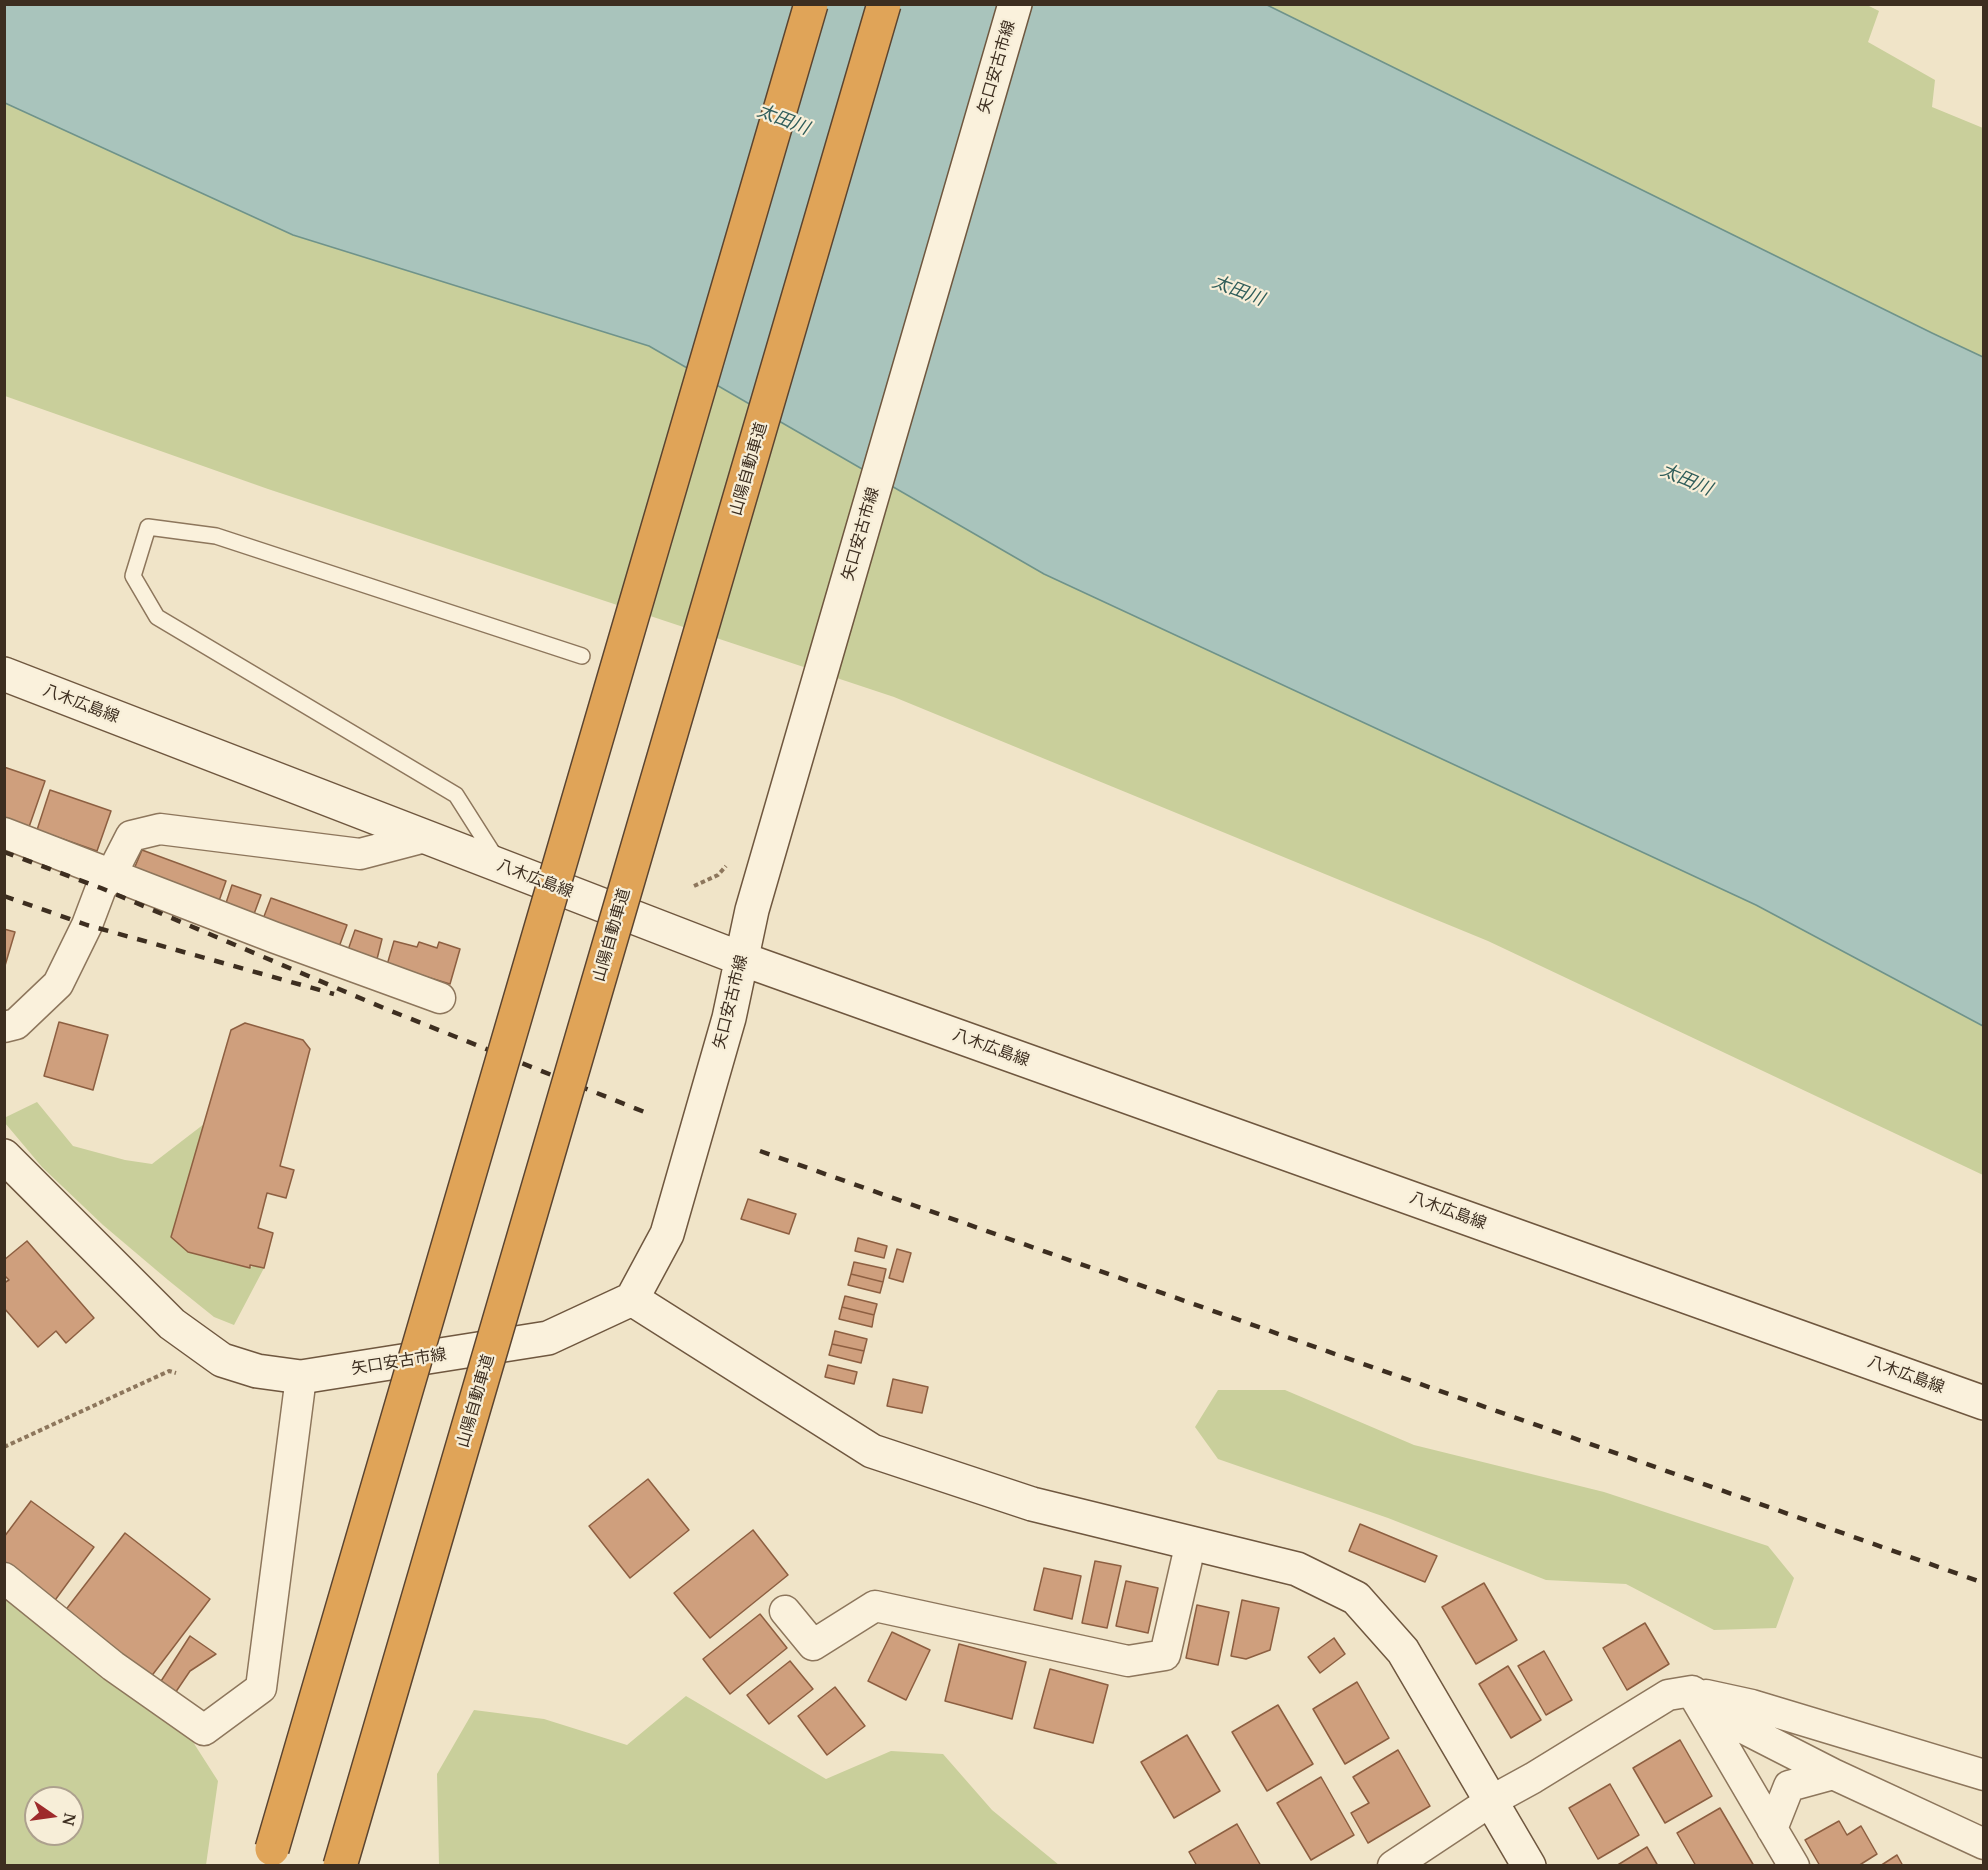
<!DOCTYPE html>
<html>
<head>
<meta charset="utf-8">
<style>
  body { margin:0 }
  #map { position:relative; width:1988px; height:1870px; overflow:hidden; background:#f0e4c8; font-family:"PT Serif",serif }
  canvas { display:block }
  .frame { position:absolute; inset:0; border:6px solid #3d2e20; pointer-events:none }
  .north { position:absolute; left:24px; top:1786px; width:60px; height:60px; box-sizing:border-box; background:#f7eed8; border:2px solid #ada18e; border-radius:50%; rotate:103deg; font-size:16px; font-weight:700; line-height:24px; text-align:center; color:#3d2e20 }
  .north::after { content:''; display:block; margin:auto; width:21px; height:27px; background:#9e2a2b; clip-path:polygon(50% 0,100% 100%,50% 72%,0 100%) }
</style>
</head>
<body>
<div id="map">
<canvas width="1988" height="1870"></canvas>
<div class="frame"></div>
<div class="north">N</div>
</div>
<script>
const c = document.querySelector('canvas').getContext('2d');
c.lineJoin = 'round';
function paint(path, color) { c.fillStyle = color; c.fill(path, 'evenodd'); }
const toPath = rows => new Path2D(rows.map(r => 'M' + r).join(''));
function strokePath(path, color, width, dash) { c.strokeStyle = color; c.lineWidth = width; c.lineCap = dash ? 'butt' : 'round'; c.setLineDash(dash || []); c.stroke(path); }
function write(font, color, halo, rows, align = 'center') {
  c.font = font + ' "PT Serif","Noto Sans JP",serif'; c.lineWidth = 4.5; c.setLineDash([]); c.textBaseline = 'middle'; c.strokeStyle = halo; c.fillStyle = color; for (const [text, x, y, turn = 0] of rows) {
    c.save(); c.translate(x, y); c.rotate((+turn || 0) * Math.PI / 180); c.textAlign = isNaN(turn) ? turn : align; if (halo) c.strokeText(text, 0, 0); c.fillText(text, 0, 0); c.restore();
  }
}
const green = toPath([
  [1865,4,1879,11,1868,42,1935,80,1932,107,1983,128,1983,357,1932,333,1267,5],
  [5,103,293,235,649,346,1044,574,1756,905,1983,1026,1983,1175,1488,941,894,697,268,489,5,396],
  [37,1102,73,1146,125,1160,152,1164,204,1124,188,1252,249,1268,253,1266,264,1268,234,1325,214,1317,168,1280,103,1225,42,1167,5,1123,4,1118],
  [1218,1390,1285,1390,1414,1445,1604,1492,1768,1546,1794,1578,1776,1628,1714,1630,1626,1584,1546,1580,1388,1518,1218,1459,1195,1427],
  [4,1585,186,1731,218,1781,206,1865,5,1865],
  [36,1798,72,1798,72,1834,36,1834],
  [686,1696,826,1779,891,1751,943,1754,992,1810,1059,1865,439,1865,437,1774,474,1710,544,1719,627,1745]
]);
const water = toPath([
  [5,5,1267,5,1932,333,1983,357,1983,1026,1756,905,1044,574,649,346,293,235,5,103,5,5]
]);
const building = toPath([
  [4,767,45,781,29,827,4,818,4,767],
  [50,790,111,811,97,851,37,830,50,790],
  [142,850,226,881,219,901,134,869,142,850],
  [232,885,261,895,254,914,226,903,232,885],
  [271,898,347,925,339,947,263,919,271,898],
  [4,929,15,932,4,969,4,929],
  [355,930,382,939,377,959,348,950,355,930],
  [394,941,417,947,419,942,437,948,439,942,460,949,450,984,387,965,394,941],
  [59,1022,108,1035,93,1090,44,1076,59,1022],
  [245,1023,303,1040,310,1049,280,1166,294,1170,286,1198,267,1193,258,1228,273,1233,264,1268,250,1265,250,1268,188,1252,171,1237,231,1030,245,1023],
  [748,1199,796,1214,789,1234,741,1219,748,1199],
  [858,1238,887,1246,884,1258,855,1251,858,1238],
  [27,1241,94,1318,66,1343,56,1331,38,1347,4,1308,4,1283,9,1280,4,1275,4,1260,27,1241],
  [897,1249,911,1253,903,1282,889,1278,897,1249],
  [854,1262,886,1269,883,1282,851,1274,854,1262],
  [851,1274,883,1282,880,1293,848,1285,851,1274],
  [845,1296,877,1304,874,1315,842,1307,845,1296],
  [842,1307,874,1315,872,1327,839,1319,842,1307],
  [835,1331,867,1339,864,1351,832,1344,835,1331],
  [832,1344,864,1351,861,1363,829,1355,832,1344],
  [828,1365,857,1372,854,1384,825,1377,828,1365],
  [893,1379,928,1387,922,1413,887,1406,893,1379],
  [648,1479,689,1530,630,1578,589,1526,648,1479],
  [31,1501,94,1547,50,1607,4,1574,4,1537,31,1501],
  [1360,1524,1437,1556,1425,1582,1349,1551,1360,1524],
  [753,1530,788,1575,710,1638,674,1593,753,1530],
  [125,1533,210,1599,147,1682,61,1616,125,1533],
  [1095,1561,1121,1566,1107,1628,1082,1623,1095,1561],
  [1044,1568,1081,1576,1072,1619,1034,1610,1044,1568],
  [1126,1581,1158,1588,1148,1633,1116,1626,1126,1581],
  [1484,1583,1517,1640,1476,1664,1442,1607,1484,1583],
  [1242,1600,1279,1608,1270,1650,1246,1659,1231,1656,1242,1600],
  [1197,1605,1229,1612,1218,1665,1186,1658,1197,1605],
  [760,1614,787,1648,730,1694,703,1659,760,1614],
  [1645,1623,1669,1664,1627,1690,1603,1648,1645,1623],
  [892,1632,930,1650,906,1700,868,1681,892,1632],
  [190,1636,216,1654,190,1671,171,1699,156,1689,190,1636],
  [1334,1638,1345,1654,1320,1673,1308,1657,1334,1638],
  [959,1644,1026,1662,1012,1719,945,1701,959,1644],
  [1544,1651,1572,1700,1546,1715,1518,1666,1544,1651],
  [790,1661,813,1689,769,1724,747,1695,790,1661],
  [1508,1666,1541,1720,1511,1738,1479,1684,1508,1666],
  [1050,1669,1108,1685,1093,1743,1034,1728,1050,1669],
  [1357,1682,1389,1738,1345,1764,1313,1709,1357,1682],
  [835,1687,865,1726,827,1755,798,1716,835,1687],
  [1278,1705,1313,1764,1267,1791,1232,1732,1278,1705],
  [1187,1735,1220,1791,1174,1818,1141,1762,1187,1735],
  [1680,1740,1712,1796,1665,1823,1633,1768,1680,1740],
  [1398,1750,1430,1806,1368,1843,1351,1813,1369,1803,1353,1777,1398,1750],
  [1321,1777,1354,1835,1311,1860,1277,1803,1321,1777],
  [1610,1784,1639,1835,1598,1859,1569,1808,1610,1784],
  [1720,1808,1754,1866,1696,1866,1677,1833,1720,1808],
  [1839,1821,1847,1835,1861,1826,1877,1854,1858,1866,1820,1866,1805,1840,1839,1821],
  [1237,1824,1261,1866,1197,1866,1189,1852,1237,1824],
  [1647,1847,1658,1866,1616,1866,1647,1847],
  [1897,1855,1903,1866,1880,1866,1897,1855]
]);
const path = toPath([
  [694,886,718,875,726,866],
  [4,1447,169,1371,176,1373]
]);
const lane = toPath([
  [496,858,456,795,157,617,133,576,148,527,216,536,582,656]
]);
const street = toPath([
  [4,833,273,937,440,998],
  [4,1027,16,1024,58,984,87,925,101,888,111,875,131,836,160,829,360,854,425,837],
  [4,1578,113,1666,204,1730,261,1688,301,1377],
  [785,1611,813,1645,875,1606,1128,1661,1165,1655,1191,1542],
  [1706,1695,1752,1705,1984,1775],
  [1696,1699,1794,1866],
  [1772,1829,1789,1786,1833,1774],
  [1393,1866,1491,1801,1533,1778,1668,1695,1692,1691,1745,1729,1833,1774,1984,1844]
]);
const secondary = toPath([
  [4,674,742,959,1984,1403],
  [4,1156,172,1324,222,1360,257,1371,301,1377,548,1338,632,1299,667,1234,729,1018,752,910,1015,4],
  [632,1299,872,1451,1032,1504,1297,1569,1356,1598,1403,1651,1529,1866]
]);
const rail = toPath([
  [4,852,101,888,386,1009,647,1113],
  [4,896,87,925,334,994],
  [760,1151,1984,1583]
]);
const highwayBridge = toPath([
  [272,1849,811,4],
  [340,1866,884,4]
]);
const streetNames = [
  ["矢口安古市線",997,67,-74],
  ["山陽自動車道",749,469,-74],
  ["矢口安古市線",861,534,-74],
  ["八木広島線",81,704,21],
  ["八木広島線",535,879,21],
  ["山陽自動車道",612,935,-74],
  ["矢口安古市線",731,1002,-76],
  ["八木広島線",991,1048,20],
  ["八木広島線",1448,1211,20],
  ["矢口安古市線",399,1362,-9],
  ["八木広島線",1906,1375,20],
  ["山陽自動車道",476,1401,-74]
];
const waterNames = [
  ["太田川",783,120,21],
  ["太田川",1238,291,21],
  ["太田川",1686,480,23]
];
paint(green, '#c9cf9b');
paint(water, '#a9c4bc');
strokePath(water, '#6f938a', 1.5);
paint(building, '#cf9f7d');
strokePath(building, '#8d5f41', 1.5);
strokePath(lane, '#8d765c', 18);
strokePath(street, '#8d765c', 33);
strokePath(secondary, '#6f573f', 36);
strokePath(path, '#8d765c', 4, [4.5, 3]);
strokePath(lane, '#faf1dc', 15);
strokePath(street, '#faf1dc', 30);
strokePath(secondary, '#faf1dc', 33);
strokePath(rail, '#3d2e20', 4.5, [10, 10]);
strokePath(highwayBridge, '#5b4430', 36, []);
strokePath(highwayBridge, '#e0a458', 33);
write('16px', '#3d2e20', '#f7eed8', streetNames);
write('italic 18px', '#2f5d5a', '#f7eed8', waterNames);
</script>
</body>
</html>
